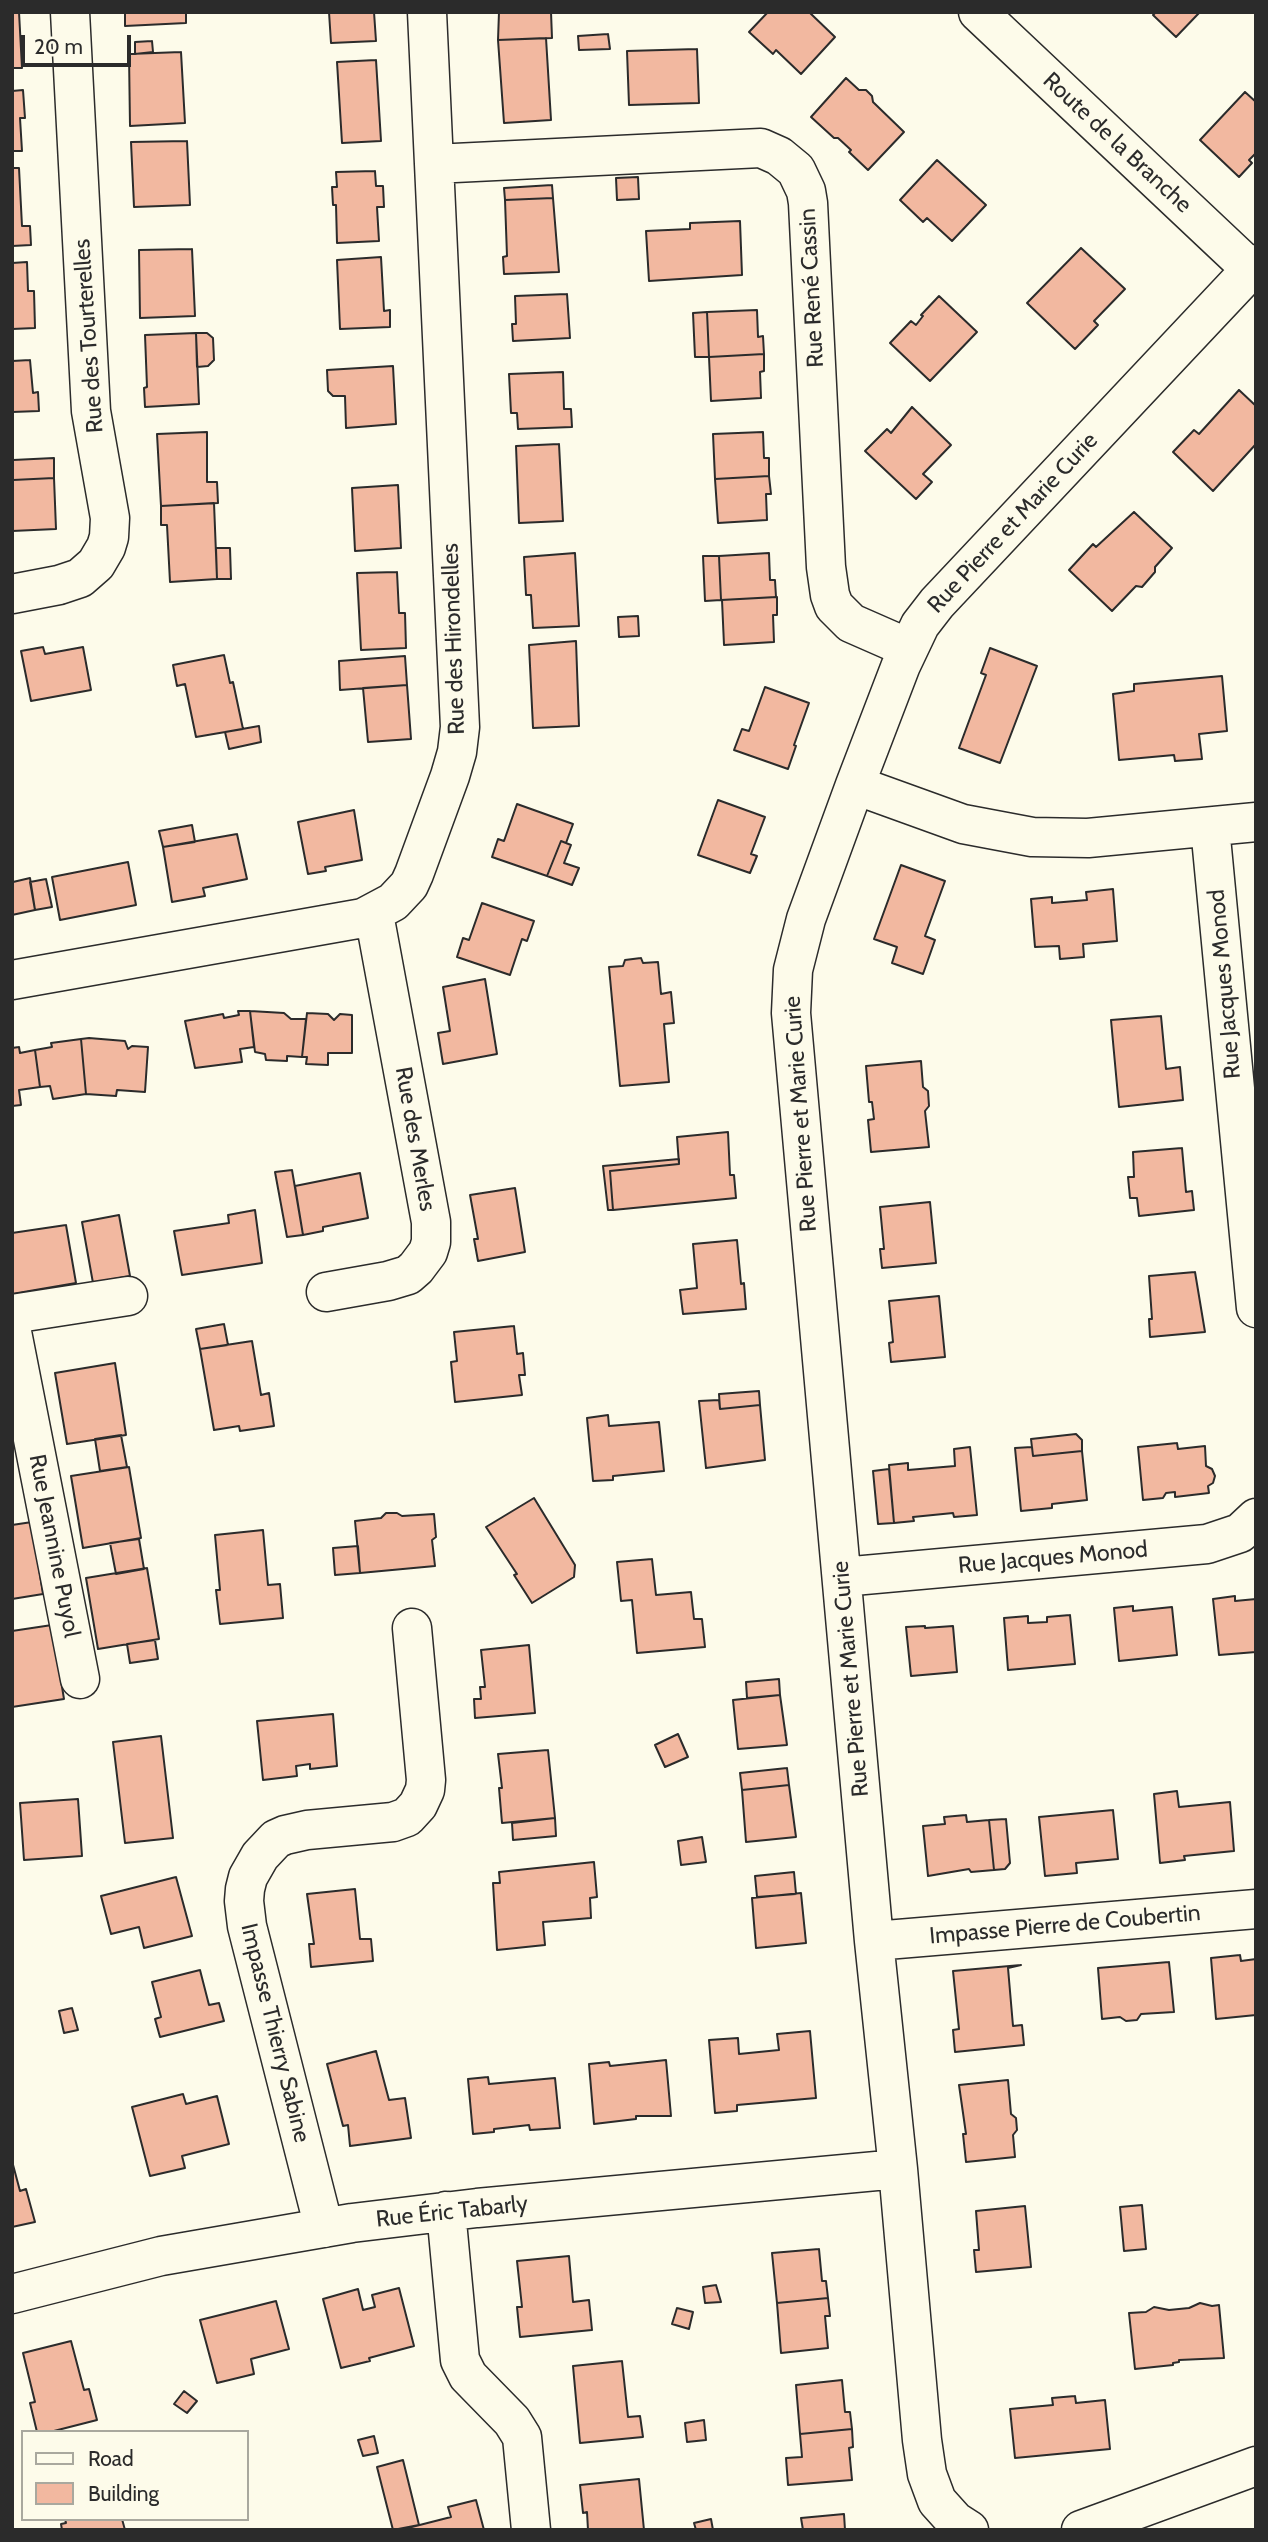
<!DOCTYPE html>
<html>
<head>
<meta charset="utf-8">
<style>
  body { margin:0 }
  #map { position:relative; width:1268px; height:2542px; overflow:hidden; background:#fdfbea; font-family:Cabin,sans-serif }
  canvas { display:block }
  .frame { position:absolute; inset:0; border:14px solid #2b2b2b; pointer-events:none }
  .legend { position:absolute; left:21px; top:2430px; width:228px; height:91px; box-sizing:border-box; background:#fdfbea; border:2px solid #a9a89e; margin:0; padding:9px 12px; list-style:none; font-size:21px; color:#2b2b2b }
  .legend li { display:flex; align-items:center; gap:14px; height:35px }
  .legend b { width:35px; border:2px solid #a9a89e }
  .scale { position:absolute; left:21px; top:35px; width:110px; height:32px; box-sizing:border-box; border:4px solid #2b2b2b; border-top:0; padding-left:9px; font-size:21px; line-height:24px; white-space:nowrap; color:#2b2b2b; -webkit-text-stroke:5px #fdfbea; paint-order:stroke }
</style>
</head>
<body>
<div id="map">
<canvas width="1268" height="2542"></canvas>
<div class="frame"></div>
<ul class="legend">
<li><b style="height:9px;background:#fdfbea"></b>Road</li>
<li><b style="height:19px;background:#f2b8a0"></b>Building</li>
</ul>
<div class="scale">20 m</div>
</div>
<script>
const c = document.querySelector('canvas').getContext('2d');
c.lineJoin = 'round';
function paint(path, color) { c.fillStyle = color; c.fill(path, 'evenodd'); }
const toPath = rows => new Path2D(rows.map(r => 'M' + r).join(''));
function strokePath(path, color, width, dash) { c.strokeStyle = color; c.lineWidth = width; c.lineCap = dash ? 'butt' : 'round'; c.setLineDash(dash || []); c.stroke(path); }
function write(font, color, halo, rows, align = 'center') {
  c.font = font + ' Cabin,sans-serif'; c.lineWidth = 5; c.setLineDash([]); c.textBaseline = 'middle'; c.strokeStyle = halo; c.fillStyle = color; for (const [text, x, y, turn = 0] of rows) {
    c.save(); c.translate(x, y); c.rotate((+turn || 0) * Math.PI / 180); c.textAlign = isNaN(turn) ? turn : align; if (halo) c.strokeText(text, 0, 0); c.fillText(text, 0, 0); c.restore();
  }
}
const building = toPath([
  [12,12,19,12,22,68,12,68,12,12],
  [125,12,186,12,186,23,125,26,125,12],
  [329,12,374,12,376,41,331,43,329,12],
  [499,12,551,12,552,38,498,40,499,12],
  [768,12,809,12,835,37,801,74,776,50,773,54,749,32,768,12],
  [1156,12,1199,12,1199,13,1176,37,1153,15,1156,12],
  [608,34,610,49,579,50,578,36,608,34],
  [546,38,551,120,504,123,498,40,546,38],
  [152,41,153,52,135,54,135,42,152,41],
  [697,49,699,103,629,105,627,51,697,49],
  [181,52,185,123,130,126,129,54,181,52],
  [376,60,381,141,342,143,337,62,376,60],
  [846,78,859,90,866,90,872,96,873,102,904,132,868,170,849,152,851,150,838,138,834,138,811,117,846,78],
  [23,90,25,118,20,118,22,151,12,151,12,91,23,90],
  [1245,92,1256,102,1256,153,1249,160,1252,163,1239,177,1200,140,1245,92],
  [187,141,190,205,134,207,131,142,187,141],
  [937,160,986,205,952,241,927,218,923,222,900,200,937,160],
  [12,168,19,168,22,226,30,226,31,245,12,246,12,168],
  [375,171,376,186,383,186,384,207,377,207,379,241,337,243,336,205,333,205,332,187,337,187,336,172,375,171],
  [638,177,639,199,617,200,616,178,638,177],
  [552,185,553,198,505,200,504,188,552,185],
  [553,198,559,272,504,274,503,257,507,256,505,200,553,198],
  [740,221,742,275,649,281,646,231,690,229,690,223,740,221],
  [1081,248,1125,289,1094,321,1098,325,1075,349,1027,303,1081,248],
  [192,249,195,316,140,318,139,250,192,249],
  [381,257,384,311,390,310,390,327,340,329,337,260,381,257],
  [27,262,28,291,34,291,35,328,12,329,12,263,27,262],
  [567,294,570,338,513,341,512,324,516,324,515,296,567,294],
  [939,296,977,332,930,381,890,343,911,321,916,325,923,316,921,315,939,296],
  [757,310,758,337,763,336,764,354,709,357,707,312,757,310],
  [707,312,709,357,695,357,693,313,707,312],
  [196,333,207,333,213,338,214,360,208,366,197,367,196,333],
  [196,333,199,404,145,407,144,388,147,387,145,335,196,333],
  [764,354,764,371,760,372,761,398,711,401,709,357,764,354],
  [30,360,33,393,38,392,39,411,12,412,12,361,30,360],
  [393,366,396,424,346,428,345,396,333,396,328,391,327,370,393,366],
  [563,372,564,409,571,409,572,427,518,429,517,413,511,413,509,374,563,372],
  [1239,390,1256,406,1256,444,1213,491,1173,452,1194,430,1199,434,1239,390],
  [912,407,951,445,923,474,932,482,916,499,865,451,887,429,891,433,912,407],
  [207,432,207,482,217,482,218,503,161,506,157,434,207,432],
  [763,432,764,458,769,458,769,476,715,479,713,434,763,432],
  [559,444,563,521,519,523,516,446,559,444],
  [54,458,54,478,13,480,13,460,54,458],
  [12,460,13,480,54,478,56,529,12,531,12,460],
  [769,476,771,494,766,494,767,520,718,523,715,479,769,476],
  [398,485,401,548,355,551,352,488,398,485],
  [214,503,217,579,170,582,167,525,161,525,161,506,214,503],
  [1134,512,1172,548,1155,567,1155,572,1142,587,1136,586,1112,611,1069,570,1093,544,1096,547,1134,512],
  [216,548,230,548,231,579,217,579,216,548],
  [575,553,579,626,533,628,531,595,526,595,524,557,575,553],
  [769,553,770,580,775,580,776,597,721,600,719,556,769,553],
  [703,556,719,556,721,600,705,601,703,556],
  [397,572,399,613,405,613,406,648,361,650,357,573,397,572],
  [777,597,777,615,773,615,774,642,724,645,722,600,777,597],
  [638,616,639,636,619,637,618,617,638,616],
  [576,641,579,726,533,728,529,645,576,641],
  [43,647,45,654,83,647,91,690,31,701,21,651,43,647],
  [990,648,1037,666,1000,763,959,748,986,675,981,673,990,648],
  [224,655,230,683,233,682,243,729,196,737,185,684,177,686,173,665,224,655],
  [405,656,407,685,340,690,339,661,405,656],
  [1222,676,1227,731,1199,734,1202,759,1175,761,1174,755,1119,760,1113,694,1134,691,1134,684,1222,676],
  [407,685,411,739,368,742,363,688,407,685],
  [765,687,809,703,794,745,796,746,788,769,734,750,742,729,749,731,765,687],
  [259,726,261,742,229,749,225,732,259,726],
  [718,800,765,817,751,854,757,856,750,873,698,855,718,800],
  [517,804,573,824,566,843,561,841,547,876,492,857,498,839,504,841,517,804],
  [354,810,362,860,325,867,326,871,308,874,298,822,354,810],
  [192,825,195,842,163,847,159,831,192,825],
  [237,834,247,879,203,888,205,896,172,902,163,847,237,834],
  [561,841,571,845,564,863,579,868,572,885,547,876,561,841],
  [128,862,136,905,60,920,52,877,128,862],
  [901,865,945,881,925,936,935,940,923,974,892,963,897,947,874,939,901,865],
  [12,875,13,882,30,878,35,910,12,915,12,875],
  [46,879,52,907,35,910,30,882,46,879],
  [1113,889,1117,941,1083,944,1084,957,1060,959,1059,946,1035,947,1031,899,1052,897,1052,903,1087,900,1086,892,1113,889],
  [482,903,534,921,527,941,522,939,510,975,457,957,463,938,469,940,482,903],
  [641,958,643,963,658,962,661,994,671,992,674,1023,664,1024,669,1082,620,1086,609,967,623,966,625,960,641,958],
  [485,979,497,1054,443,1064,438,1033,450,1031,443,987,485,979],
  [238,1011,250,1011,254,1047,240,1049,242,1062,195,1068,185,1021,223,1014,224,1018,239,1015,238,1011],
  [250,1011,284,1013,291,1019,306,1019,302,1057,287,1056,287,1061,266,1060,265,1054,255,1052,250,1011],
  [307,1013,328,1014,334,1020,340,1014,352,1015,352,1053,328,1053,328,1065,306,1064,307,1057,302,1057,307,1013],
  [1161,1016,1166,1069,1180,1067,1183,1100,1119,1107,1111,1020,1161,1016],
  [89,1038,125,1041,128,1049,132,1046,148,1047,145,1092,117,1090,116,1096,86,1094,81,1039,89,1038],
  [81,1039,86,1094,53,1099,50,1086,40,1087,35,1050,52,1047,51,1043,81,1039],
  [19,1047,20,1053,35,1050,40,1087,19,1090,21,1105,12,1106,12,1048,19,1047],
  [921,1061,923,1087,928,1091,929,1106,925,1111,929,1147,871,1152,868,1120,874,1119,872,1102,869,1102,866,1066,921,1061],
  [728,1132,730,1175,734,1175,736,1198,613,1210,610,1171,679,1164,677,1137,728,1132],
  [1182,1148,1186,1192,1192,1191,1194,1210,1139,1216,1137,1198,1130,1198,1128,1177,1134,1177,1133,1152,1182,1148],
  [679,1159,679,1164,610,1171,613,1210,608,1210,603,1166,679,1159],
  [292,1170,303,1235,287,1237,275,1172,292,1170],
  [360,1173,368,1218,323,1227,323,1231,303,1235,295,1186,360,1173],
  [515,1188,525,1252,478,1261,474,1239,478,1239,470,1195,515,1188],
  [930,1202,936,1263,882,1268,880,1249,884,1249,880,1207,930,1202],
  [255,1210,262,1263,182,1275,174,1231,229,1223,228,1215,255,1210],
  [119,1215,130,1276,93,1283,82,1222,119,1215],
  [66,1225,76,1283,12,1294,12,1233,66,1225],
  [737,1240,741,1284,744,1283,746,1309,683,1314,680,1290,697,1288,693,1244,737,1240],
  [1195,1272,1205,1332,1150,1337,1149,1319,1152,1319,1149,1276,1195,1272],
  [939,1296,945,1357,891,1362,889,1343,893,1342,889,1301,939,1296],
  [224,1324,228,1345,200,1349,196,1329,224,1324],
  [514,1326,517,1354,523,1353,525,1375,519,1375,522,1395,455,1402,451,1362,457,1361,454,1332,514,1326],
  [252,1341,261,1395,269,1393,274,1426,240,1431,239,1426,214,1430,200,1349,252,1341],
  [115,1363,126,1435,67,1444,55,1373,115,1363],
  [759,1391,760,1405,720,1409,719,1394,759,1391],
  [719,1400,720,1409,760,1405,765,1460,706,1468,699,1401,719,1400],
  [608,1415,609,1426,659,1422,664,1471,613,1476,613,1480,593,1481,587,1418,608,1415],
  [1076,1434,1082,1440,1082,1451,1033,1456,1031,1439,1076,1434],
  [121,1435,127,1467,100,1471,95,1439,121,1435],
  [1177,1443,1178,1449,1205,1446,1206,1466,1212,1469,1215,1476,1213,1483,1208,1486,1209,1493,1175,1497,1175,1492,1166,1493,1163,1498,1143,1500,1138,1447,1177,1443],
  [970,1447,977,1515,954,1517,953,1513,913,1517,914,1521,894,1523,889,1465,908,1463,908,1470,955,1466,954,1449,970,1447],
  [1032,1447,1033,1456,1082,1451,1087,1500,1052,1504,1052,1508,1021,1511,1015,1448,1032,1447],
  [129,1467,141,1538,83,1548,71,1476,129,1467],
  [889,1469,894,1523,878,1524,873,1471,889,1469],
  [534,1498,575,1565,574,1577,532,1603,514,1575,517,1574,486,1527,534,1498],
  [386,1513,397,1513,402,1516,434,1514,436,1537,432,1540,435,1566,360,1573,355,1521,381,1518,386,1513],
  [32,1522,43,1594,12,1599,12,1525,32,1522],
  [263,1530,268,1585,280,1584,283,1618,220,1624,216,1590,220,1590,215,1535,263,1530],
  [139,1539,144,1569,116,1574,110,1543,139,1539],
  [358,1546,360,1573,335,1575,333,1548,358,1546],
  [652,1559,656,1595,691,1592,694,1619,702,1619,705,1647,637,1653,632,1600,621,1601,617,1562,652,1559],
  [147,1568,159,1639,98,1649,86,1578,147,1568],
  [1235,1596,1235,1601,1256,1599,1256,1652,1219,1655,1213,1599,1235,1596],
  [1133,1606,1133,1611,1172,1607,1177,1655,1119,1661,1114,1608,1133,1606],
  [1070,1615,1075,1664,1008,1670,1004,1618,1028,1616,1028,1623,1047,1622,1047,1617,1070,1615],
  [52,1625,64,1699,12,1707,12,1631,52,1625],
  [925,1626,925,1628,953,1626,957,1672,911,1676,906,1627,925,1626],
  [155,1640,158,1659,130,1663,127,1644,155,1640],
  [529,1645,535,1713,475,1718,474,1699,481,1699,480,1687,485,1687,481,1650,529,1645],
  [779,1679,780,1695,747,1698,746,1682,779,1679],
  [780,1695,787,1745,738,1749,733,1700,780,1695],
  [333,1714,337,1766,310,1769,310,1764,296,1766,297,1776,263,1780,257,1721,333,1714],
  [678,1734,688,1757,665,1767,655,1745,678,1734],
  [161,1736,173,1838,125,1843,113,1742,161,1736],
  [548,1750,555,1818,502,1823,499,1788,502,1788,498,1754,548,1750],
  [787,1768,789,1785,742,1790,740,1773,787,1768],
  [789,1785,796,1837,746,1842,742,1790,789,1785],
  [1177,1791,1179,1807,1230,1802,1234,1851,1184,1856,1185,1860,1160,1863,1154,1794,1177,1791],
  [78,1799,82,1856,24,1860,20,1803,78,1799],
  [1113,1810,1118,1859,1076,1863,1077,1873,1045,1876,1039,1817,1113,1810],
  [966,1815,967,1822,989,1820,994,1870,971,1872,969,1869,928,1876,923,1826,945,1824,944,1817,966,1815],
  [555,1818,556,1836,513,1840,512,1823,555,1818],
  [1006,1819,1010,1863,1005,1869,994,1870,989,1820,1006,1819],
  [702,1837,706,1862,681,1865,678,1841,702,1837],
  [594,1862,597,1897,590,1898,591,1918,543,1922,545,1945,497,1950,493,1883,500,1883,499,1872,594,1862],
  [794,1872,796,1894,757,1897,755,1876,794,1872],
  [176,1877,192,1936,144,1948,139,1927,111,1934,101,1896,176,1877],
  [355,1889,360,1939,371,1939,373,1961,311,1967,309,1944,314,1944,307,1894,355,1889],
  [801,1893,806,1943,756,1948,752,1898,801,1893],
  [1240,1955,1241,1961,1256,1959,1256,2015,1216,2019,1211,1958,1240,1955],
  [1169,1962,1174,2012,1141,2014,1137,2020,1126,2021,1120,2017,1102,2019,1098,1968,1169,1962],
  [1021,1965,1008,1968,1013,2026,1022,2025,1024,2045,955,2052,953,2030,959,2029,953,1971,1021,1965],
  [200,1970,209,2005,219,2003,224,2021,160,2037,155,2019,161,2017,152,1982,200,1970],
  [72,2008,78,2030,64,2033,59,2011,72,2008],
  [810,2031,816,2098,737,2105,737,2111,715,2113,709,2040,738,2038,739,2054,779,2050,777,2034,810,2031],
  [376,2051,389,2100,405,2098,411,2138,350,2146,348,2125,343,2126,327,2064,376,2051],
  [666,2060,671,2116,636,2116,636,2119,594,2124,589,2064,609,2062,610,2066,666,2060],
  [488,2077,489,2084,555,2078,560,2128,530,2130,529,2125,494,2129,494,2132,473,2134,468,2079,488,2077],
  [1008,2080,1011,2114,1016,2118,1017,2130,1013,2135,1015,2157,966,2162,963,2134,966,2134,959,2085,1008,2080],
  [183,2094,186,2104,217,2096,229,2144,182,2156,185,2168,150,2176,132,2107,183,2094],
  [12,2161,20,2191,26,2189,35,2222,12,2227,12,2161],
  [1142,2205,1146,2249,1124,2251,1120,2207,1142,2205],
  [1025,2206,1031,2267,976,2272,974,2250,979,2250,976,2211,1025,2206],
  [819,2249,822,2281,826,2281,828,2298,777,2303,772,2253,819,2249],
  [569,2256,573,2302,589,2300,592,2330,520,2337,517,2307,522,2307,517,2261,569,2256],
  [716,2285,721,2302,705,2303,703,2287,716,2285],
  [399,2288,414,2346,369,2358,370,2361,341,2368,323,2299,358,2289,363,2310,375,2307,372,2295,399,2288],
  [828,2298,830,2316,825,2316,828,2348,781,2353,777,2303,828,2298],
  [276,2301,289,2349,251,2359,254,2374,217,2383,200,2320,276,2301],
  [1200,2303,1212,2306,1219,2305,1224,2358,1179,2360,1179,2362,1173,2363,1173,2365,1135,2369,1129,2313,1146,2312,1154,2307,1169,2310,1189,2308,1200,2303],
  [677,2308,693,2312,689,2329,672,2324,677,2308],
  [71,2341,84,2390,89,2389,97,2420,50,2432,37,2432,30,2403,35,2402,23,2353,71,2341],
  [622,2361,628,2417,640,2416,643,2437,580,2443,573,2366,622,2361],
  [842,2380,845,2412,850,2412,852,2429,800,2434,796,2385,842,2380],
  [184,2391,197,2401,187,2413,174,2404,184,2391],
  [1075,2396,1076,2403,1105,2400,1110,2449,1015,2458,1010,2409,1053,2405,1052,2398,1075,2396],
  [704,2420,706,2440,687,2442,685,2423,704,2420],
  [852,2429,853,2447,849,2448,852,2480,788,2485,786,2458,802,2457,800,2434,852,2429],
  [374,2436,378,2453,363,2456,358,2440,374,2436],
  [403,2460,419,2525,393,2530,377,2467,403,2460],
  [639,2479,644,2530,588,2530,587,2512,583,2513,580,2485,639,2479],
  [476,2500,484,2530,400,2530,451,2517,448,2507,476,2500],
  [844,2514,845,2530,803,2530,801,2518,844,2514],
  [65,2519,122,2519,125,2530,62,2530,61,2524,66,2523,65,2519],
  [711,2519,713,2530,696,2530,694,2523,711,2519]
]);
const minor = toPath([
  [978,12,1256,274],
  [434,164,761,148,779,156,796,170,806,191,808,203,826,567,830,595,834,606,851,623,908,648],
  [12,594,59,585,80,578,96,564,106,547,109,537,110,518,91,411,70,12],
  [855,785,963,824,1032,837,1088,838,1256,822],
  [1210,827,1256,1308],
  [12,980,363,918,393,902,409,885,414,874,450,776,457,752,460,727,427,12],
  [326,1292,388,1281,408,1275,416,1268,428,1252,431,1242,431,1222,374,914],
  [12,1314,128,1296],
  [12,1332,80,1679],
  [842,1577,1207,1544,1240,1533,1256,1518],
  [874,1941,1256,1909],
  [446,2211,460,2360,468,2376,512,2421,522,2437,531,2530],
  [324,2228,247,1926,244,1901,245,1889,248,1877,260,1856,276,1839,285,1835,307,1830,393,1822,407,1817,418,1805,425,1790,426,1780,412,1628],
  [12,2294,161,2256,352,2223,477,2208,898,2169],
  [969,2530,955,2521,937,2501,927,2474,922,2440,898,2169,874,1941,791,1013,793,970,806,919,855,785,901,665,920,625,937,603,1256,264],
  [1081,2530,1256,2466]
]);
const streetNames = [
  ["Route de la Branche",1117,143,43],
  ["Rue René Cassin",812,288,-93],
  ["Rue des Tourterelles",89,336,-94],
  ["Rue Pierre et Marie Curie",1013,523,-47],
  ["Rue des Hirondelles",454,639,-92],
  ["Rue Jacques Monod",1225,984,-95],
  ["Rue Pierre et Marie Curie",801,1114,-94],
  ["Rue des Merles",415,1139,80],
  ["Rue Jeannine Puyol",54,1546,79],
  ["Rue Jacques Monod",1053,1558,-5],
  ["Rue Pierre et Marie Curie",851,1679,-95],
  ["Impasse Pierre de Coubertin",1065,1925,-5],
  ["Impasse Thierry Sabine",275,2033,76],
  ["Rue Éric Tabarly",452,2212,-6]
];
paint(building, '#f2b8a0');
strokePath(building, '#2b2b2b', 2);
strokePath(minor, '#2b2b2b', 41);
strokePath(minor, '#fdfbea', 38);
write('23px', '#2b2b2b', '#fdfbea', streetNames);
</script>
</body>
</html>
